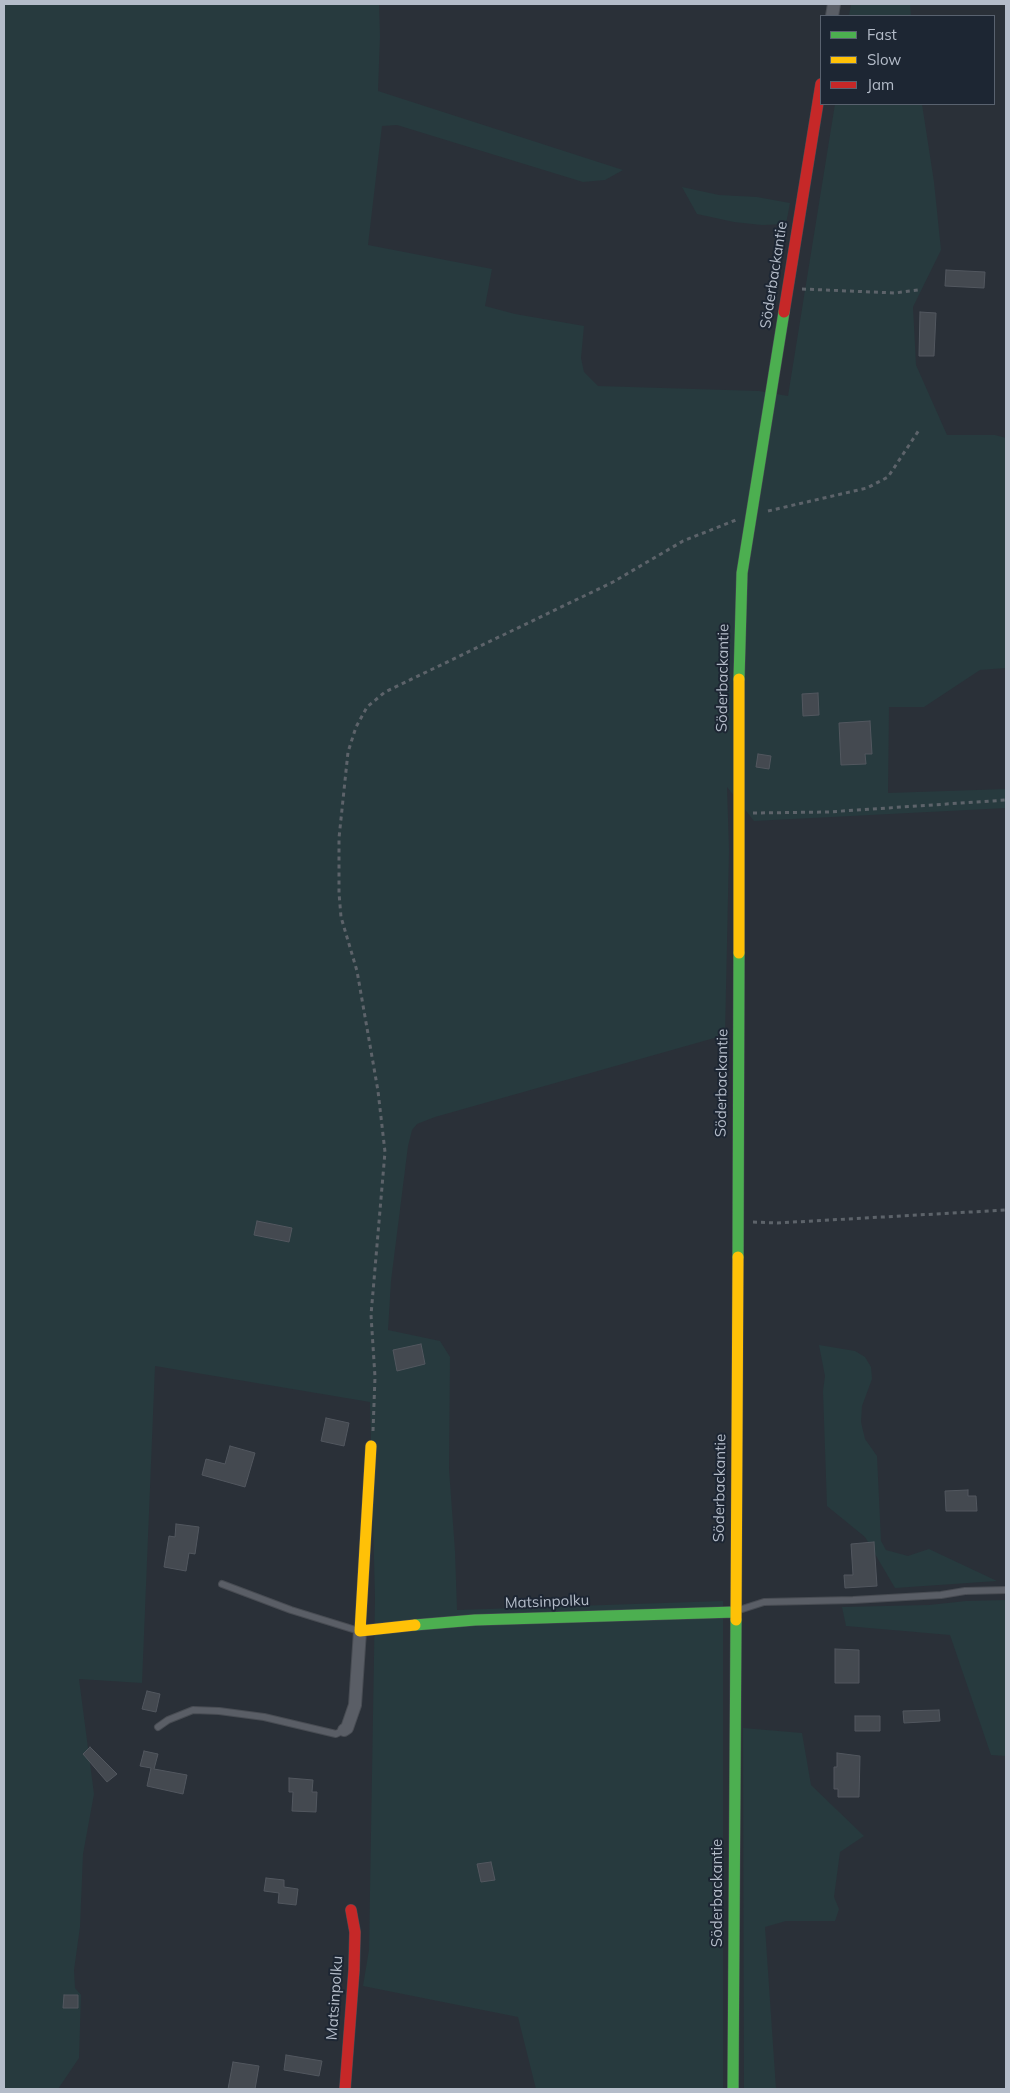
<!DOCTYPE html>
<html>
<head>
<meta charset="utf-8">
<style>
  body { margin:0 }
  #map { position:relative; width:1010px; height:2093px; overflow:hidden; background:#2a3038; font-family:Mulish,sans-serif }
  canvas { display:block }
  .frame { position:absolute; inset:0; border:5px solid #b4bcc9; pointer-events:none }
  .legend { position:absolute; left:820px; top:15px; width:175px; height:90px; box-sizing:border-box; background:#1d2633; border:1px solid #59626f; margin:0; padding:6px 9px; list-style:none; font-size:15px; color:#b4bcc9 }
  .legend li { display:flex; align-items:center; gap:10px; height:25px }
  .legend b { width:25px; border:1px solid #59626f }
</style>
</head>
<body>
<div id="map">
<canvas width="1010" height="2093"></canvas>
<div class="frame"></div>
<ul class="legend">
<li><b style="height:6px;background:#4caf50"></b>Fast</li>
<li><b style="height:6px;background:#ffc107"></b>Slow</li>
<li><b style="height:6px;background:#c62828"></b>Jam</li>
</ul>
</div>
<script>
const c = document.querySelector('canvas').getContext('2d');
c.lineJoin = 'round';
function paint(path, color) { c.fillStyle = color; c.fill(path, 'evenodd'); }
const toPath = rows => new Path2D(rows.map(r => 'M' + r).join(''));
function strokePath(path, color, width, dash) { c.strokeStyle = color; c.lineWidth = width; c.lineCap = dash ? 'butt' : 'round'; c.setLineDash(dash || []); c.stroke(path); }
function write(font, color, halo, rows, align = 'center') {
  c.font = font + ' Mulish,sans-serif'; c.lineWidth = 4; c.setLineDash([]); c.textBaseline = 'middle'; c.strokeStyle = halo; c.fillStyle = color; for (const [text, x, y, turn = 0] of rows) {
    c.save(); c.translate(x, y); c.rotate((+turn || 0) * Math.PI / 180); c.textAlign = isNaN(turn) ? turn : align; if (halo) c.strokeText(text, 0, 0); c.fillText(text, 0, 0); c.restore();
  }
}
const green = toPath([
  [4,4,379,4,380,36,378,91,623,170,605,180,583,182,397,125,382,126,368,245,492,269,485,306,515,314,584,326,581,358,584,372,598,386,759,391,788,396,835,104,922,104,934,182,941,250,913,307,916,365,947,435,995,435,1006,438,1006,668,980,670,924,707,889,707,888,793,1006,789,1006,808,754,821,727,787,729,850,725,1035,435,1117,417,1124,412,1130,408,1146,391,1281,388,1330,440,1341,450,1357,449,1469,455,1551,457,1610,723,1601,723,2089,536,2089,518,2017,363,1986,369,1950,375,1598,370,1402,155,1366,142,1683,79,1679,94,1794,83,1854,80,1927,74,1970,75,1988,81,1995,79,2058,58,2089,4,2089],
  [851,4,910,4,911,16,849,16],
  [682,187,719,195,757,197,790,203,786,224,762,225,734,222,697,214],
  [819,1345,855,1351,865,1357,871,1367,872,1379,862,1406,861,1422,865,1439,877,1456,881,1541,886,1550,908,1556,929,1549,997,1581,895,1588,865,1537,827,1506,823,1391,825,1376],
  [1006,1600,1006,1756,991,1755,950,1635,846,1626,842,1607,929,1605,966,1601],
  [743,1728,802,1733,811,1785,864,1836,840,1852,834,1897,839,1909,835,1921,786,1921,765,1927,776,2089,744,2089]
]);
const building = toPath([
  [946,270,985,272,984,288,945,286,946,270],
  [920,312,936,313,934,356,919,356,920,312],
  [818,693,819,715,803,716,802,694,818,693],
  [870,721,872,754,865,754,866,764,841,765,839,723,870,721],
  [758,754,771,756,769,769,756,767,758,754],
  [257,1221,292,1228,289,1242,254,1235,257,1221],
  [421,1344,425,1364,397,1371,393,1350,421,1344],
  [326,1418,349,1423,344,1446,321,1441,326,1418],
  [230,1446,255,1453,245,1487,202,1475,206,1459,225,1464,230,1446],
  [968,1490,968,1496,976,1496,977,1511,946,1511,945,1491,968,1490],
  [176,1524,199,1527,195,1554,189,1553,186,1571,164,1567,169,1536,175,1537,176,1524],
  [874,1542,877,1586,845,1588,844,1575,853,1575,851,1544,874,1542],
  [835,1649,859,1650,859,1683,835,1683,835,1649],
  [147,1691,160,1694,156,1712,142,1709,147,1691],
  [939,1710,940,1721,904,1723,903,1711,939,1710],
  [855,1716,880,1716,880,1731,855,1731,855,1716],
  [90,1747,117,1774,107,1782,83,1754,90,1747],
  [144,1751,158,1754,154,1769,187,1775,183,1794,147,1786,151,1768,140,1766,144,1751],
  [837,1753,860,1756,859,1797,838,1797,838,1789,834,1789,834,1767,837,1767,837,1753],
  [289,1778,313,1780,312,1792,317,1792,316,1812,292,1811,293,1792,289,1792,289,1778],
  [491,1862,495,1880,481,1882,477,1864,491,1862],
  [266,1878,284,1880,284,1887,298,1889,296,1905,278,1903,279,1893,264,1891,266,1878],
  [64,1995,78,1995,78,2008,63,2008,64,1995],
  [286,2055,322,2061,319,2076,284,2070,286,2055],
  [233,2062,259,2066,255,2089,228,2089,233,2062]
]);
const path = toPath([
  [802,289,895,293,918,290],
  [768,511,867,488,888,477,919,430],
  [753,813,828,812,1006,800],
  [753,1222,777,1223,1006,1210],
  [373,1431,375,1377,371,1315,385,1152,378,1091,357,971,341,917,339,893,339,838,348,752,356,727,367,707,385,692,613,582,683,541,736,520]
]);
const lane = toPath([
  [222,1584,291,1610,359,1631],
  [736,1611,764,1602,853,1600,941,1595,965,1591,1006,1590],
  [158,1727,168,1720,193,1710,219,1711,264,1717,336,1734,344,1730]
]);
const street = toPath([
  [832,16,834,4],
  [344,1730,347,1728,355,1705,360,1631]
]);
const fast = toPath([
  [739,679,742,573,784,312],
  [738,1257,739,953],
  [415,1625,475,1620,735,1612],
  [733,2089,736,1620]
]);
const slow = toPath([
  [739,679,739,953],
  [371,1446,360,1631,415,1625],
  [736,1620,738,1257]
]);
const jam = toPath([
  [784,312,821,84],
  [345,2089,354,1970,355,1932,351,1910]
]);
const streetNames = [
  ["Söderbackantie",774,275,-81],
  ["Söderbackantie",723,678,-89],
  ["Söderbackantie",722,1083,-89],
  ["Söderbackantie",720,1488,-89],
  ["Matsinpolku",547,1602,-2],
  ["Söderbackantie",717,1893,-90],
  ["Matsinpolku",335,1998,-86]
];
paint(green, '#273a3e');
paint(building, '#444950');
strokePath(building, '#52575f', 1);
strokePath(lane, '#484c53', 8);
strokePath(street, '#484c53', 14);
strokePath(fast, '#484c53', 12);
strokePath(slow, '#484c53', 12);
strokePath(jam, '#484c53', 12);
strokePath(path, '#5d636a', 3, [4, 4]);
strokePath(lane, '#5a5e66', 6);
strokePath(street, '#5a5e66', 12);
strokePath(fast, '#4caf50', 11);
strokePath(slow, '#ffc107', 11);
strokePath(jam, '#c62828', 11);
write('15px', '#b4bcc9', '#1d2633', streetNames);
</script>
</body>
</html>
